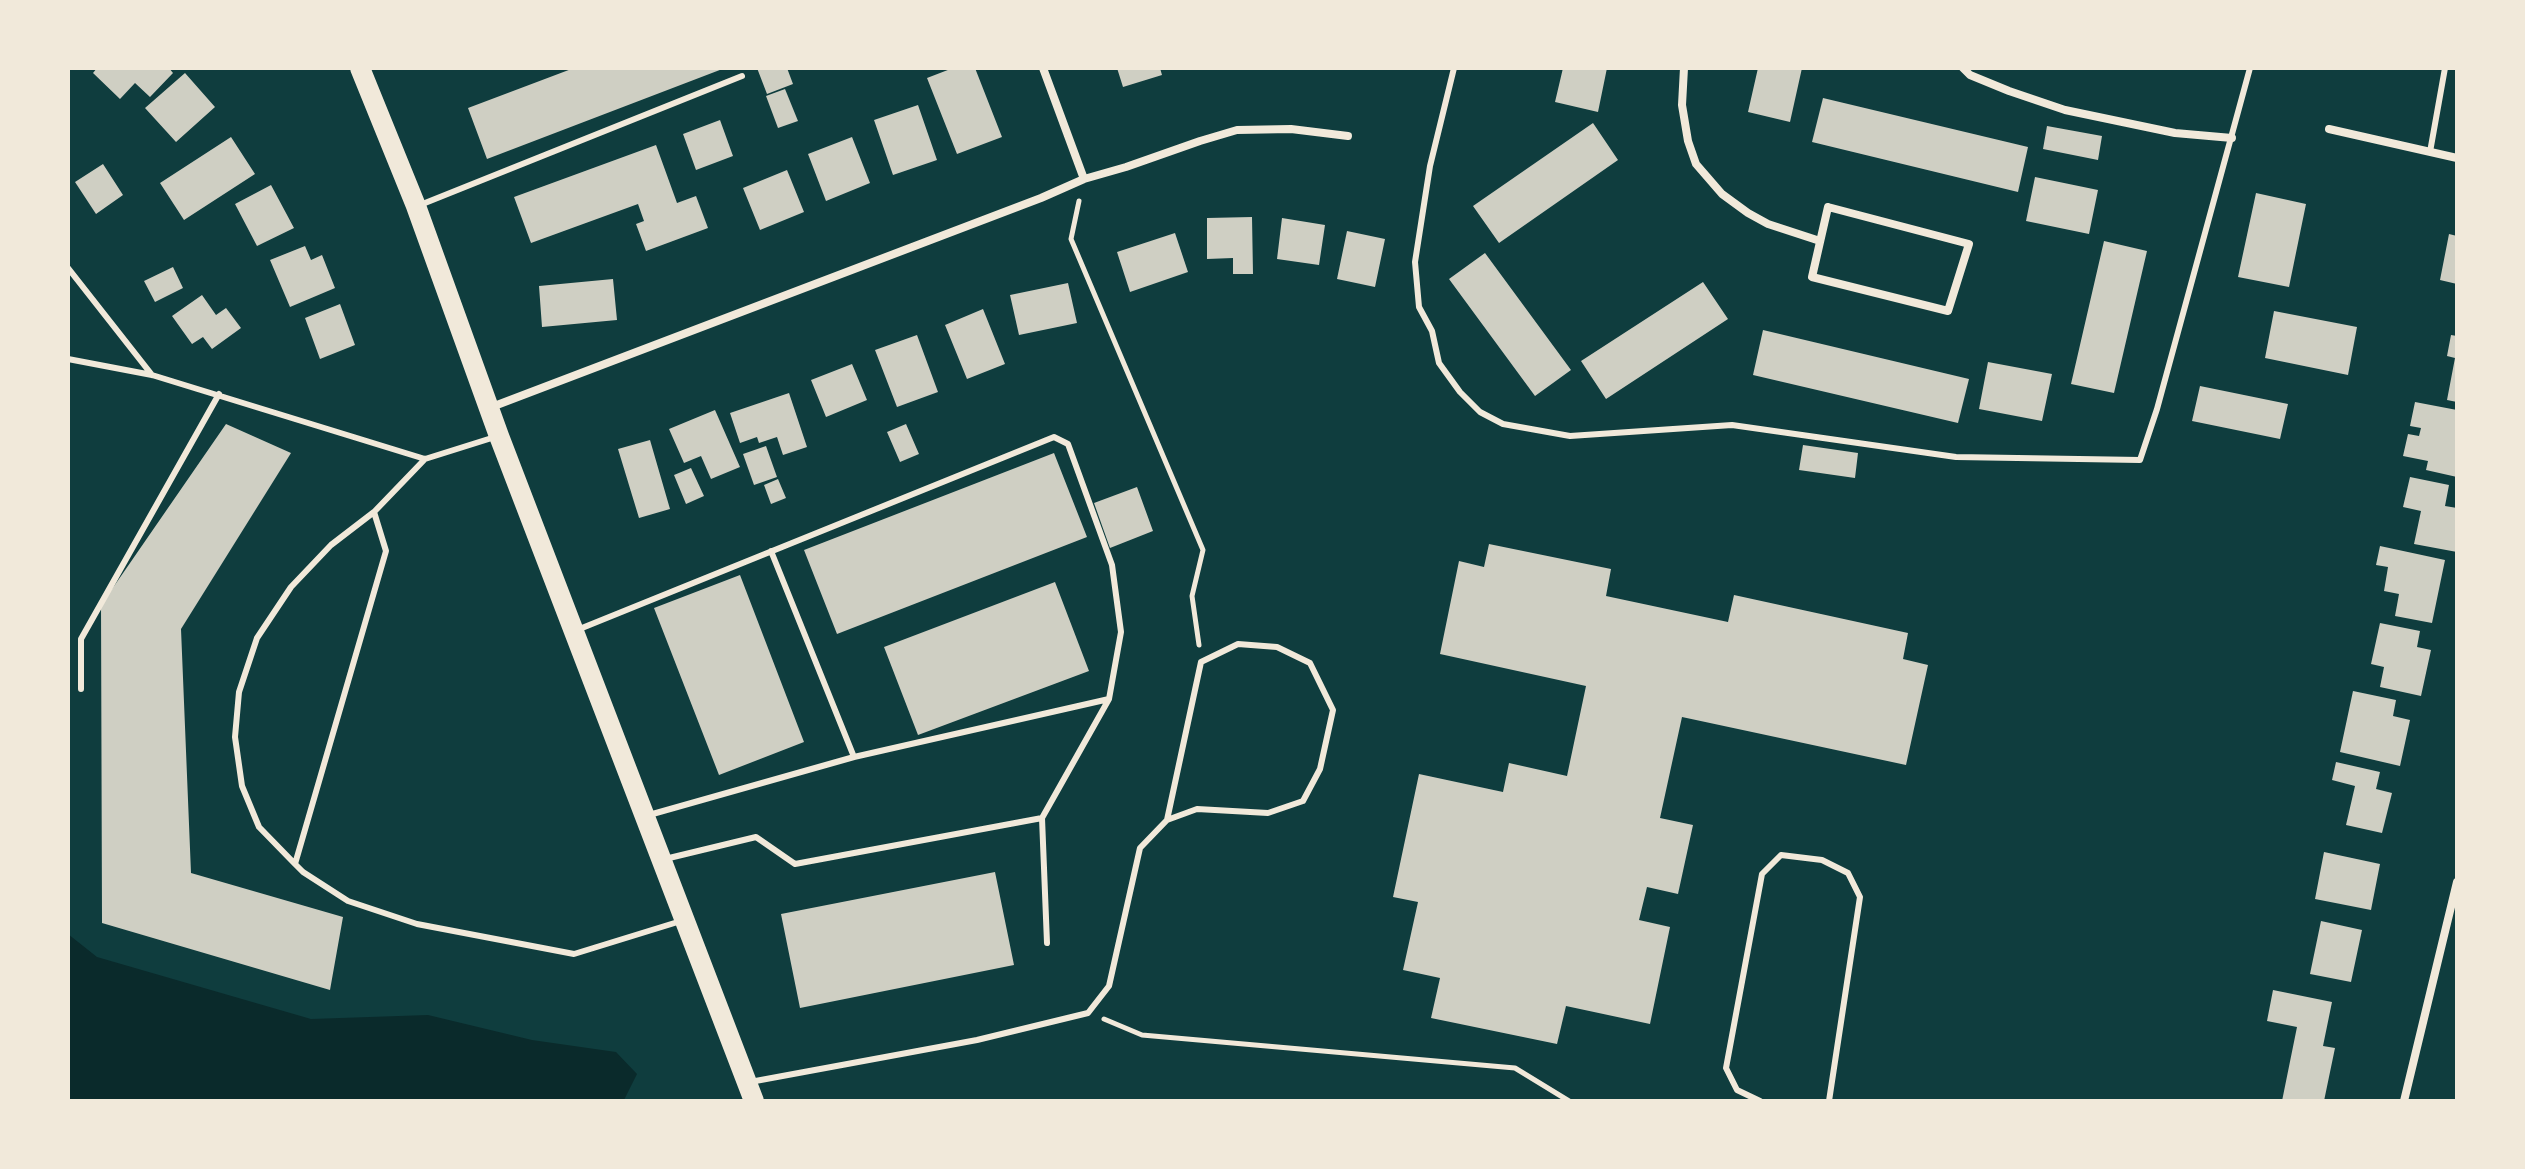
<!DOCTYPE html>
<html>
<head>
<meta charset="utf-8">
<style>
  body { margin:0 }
  #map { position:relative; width:2525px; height:1169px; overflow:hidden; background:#0f3d3e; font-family:"Alegreya Sans",sans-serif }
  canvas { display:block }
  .frame { position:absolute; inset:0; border:70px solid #f1e9da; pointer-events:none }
</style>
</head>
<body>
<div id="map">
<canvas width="2525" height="1169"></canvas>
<div class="frame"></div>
</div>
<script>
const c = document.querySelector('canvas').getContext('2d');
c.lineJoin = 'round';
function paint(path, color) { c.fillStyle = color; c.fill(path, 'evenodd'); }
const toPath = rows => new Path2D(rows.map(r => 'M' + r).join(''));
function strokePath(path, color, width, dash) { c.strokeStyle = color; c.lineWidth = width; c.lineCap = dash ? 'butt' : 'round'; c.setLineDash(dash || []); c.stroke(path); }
const water = toPath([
  [68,934,97,957,311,1019,428,1015,532,1040,616,1052,637,1074,624,1100,619,1101,68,1101]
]);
const building = toPath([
  [97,68,169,68,173,73,150,97,135,83,120,99,93,73],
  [574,68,725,68,487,159,468,108],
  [757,68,787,68,793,84,767,94],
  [953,68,975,68,1002,137,957,154,927,78],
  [1117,68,1160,68,1162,75,1123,87],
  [1563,68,1607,68,1598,112,1555,102],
  [1758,68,1802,68,1790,122,1748,112],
  [185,73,215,107,176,142,145,108],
  [785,89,798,121,778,128,766,96],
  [1823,98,2028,147,2018,192,1812,142],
  [918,105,937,160,893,175,874,120],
  [720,120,733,156,696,170,683,134],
  [1593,123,1618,160,1499,243,1473,206],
  [2047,126,2102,136,2098,160,2043,149],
  [231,137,255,174,184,220,160,183],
  [852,137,870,183,826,201,808,154],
  [656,145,677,203,696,196,708,228,646,251,636,224,644,221,638,204,531,243,514,197],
  [103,164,123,195,96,214,75,182],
  [787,170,804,212,760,230,743,188],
  [2035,177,2098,190,2089,234,2026,221],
  [271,185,294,228,257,246,235,204],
  [2256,193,2306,204,2289,287,2238,277],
  [1252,217,1253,274,1233,274,1233,258,1207,259,1207,218],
  [1282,218,1325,225,1319,265,1277,259],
  [1347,231,1385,239,1375,287,1337,279],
  [1175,233,1188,272,1130,292,1117,252],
  [2449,234,2457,236,2457,284,2440,280],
  [2104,241,2147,251,2114,393,2071,384],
  [305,246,311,260,322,255,335,288,290,307,270,260],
  [1485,253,1571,370,1535,396,1449,279],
  [173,267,183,288,155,302,144,281],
  [613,279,617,320,542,327,539,286],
  [1703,282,1728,319,1606,399,1581,361],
  [1068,283,1077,323,1019,335,1010,295],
  [202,295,216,315,226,308,241,328,212,349,203,337,192,344,172,316],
  [340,304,355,345,320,359,305,318],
  [983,309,1005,364,967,379,945,325],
  [2274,311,2357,327,2348,375,2265,358],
  [1763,330,1969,379,1958,423,1753,375],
  [917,335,938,392,897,407,875,350],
  [2451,335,2457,336,2457,402,2447,400,2455,358,2447,356],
  [1988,362,2052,374,2042,421,1979,409],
  [852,364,867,400,826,417,811,380],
  [2200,386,2288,404,2280,439,2192,421],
  [789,393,807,447,783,455,777,437,759,443,757,437,740,443,730,413],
  [2415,402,2457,410,2457,477,2426,470,2428,461,2403,456,2408,434,2419,436,2421,428,2410,426],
  [715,410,740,467,711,479,701,456,684,463,669,429],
  [226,424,291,453,181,629,191,873,343,917,330,990,102,923,101,605],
  [906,424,919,454,900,462,887,432],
  [650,440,670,509,639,518,618,449],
  [1803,445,1858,453,1855,478,1799,470],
  [766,446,777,477,754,485,743,454],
  [1054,453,1087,537,837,634,804,550],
  [691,468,704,496,686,504,674,475],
  [2410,477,2449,485,2445,506,2457,508,2457,552,2414,544,2421,511,2403,507],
  [778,479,786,498,771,504,764,485],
  [1137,487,1153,531,1110,548,1094,503],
  [1489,544,1611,569,1606,596,1728,622,1734,595,1908,633,1903,659,1928,665,1906,765,1682,717,1660,818,1693,825,1678,894,1647,887,1639,920,1670,927,1650,1024,1566,1006,1557,1044,1431,1018,1440,978,1403,970,1418,902,1393,897,1419,774,1503,792,1509,763,1567,776,1586,686,1440,654,1459,561,1484,567],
  [2380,546,2445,560,2432,623,2395,616,2399,594,2384,591,2388,567,2376,565],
  [740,575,804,742,719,775,654,608],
  [1055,582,1089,671,918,735,884,647],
  [2380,623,2420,631,2417,647,2431,650,2421,696,2380,687,2384,667,2371,664],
  [2353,691,2396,700,2393,716,2410,720,2400,766,2340,752],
  [2336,762,2380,772,2376,789,2392,793,2382,833,2346,825,2355,786,2332,780],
  [2324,852,2380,864,2371,910,2315,899],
  [995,872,1014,965,800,1008,781,914],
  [2321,921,2362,930,2351,982,2310,974],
  [2273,990,2332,1002,2323,1046,2335,1048,2324,1101,2282,1101,2297,1027,2267,1021]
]);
const path = toPath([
  [1079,201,1071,239,1203,550,1192,596,1199,645],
  [1104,1019,1142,1035,1515,1068,1569,1101]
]);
const service = toPath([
  [1454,68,1430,166,1415,262,1419,307,1432,331,1439,363,1460,392,1480,412,1503,424,1570,436,1732,425,1956,457,2140,460,2157,409,2250,68],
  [2430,152,2445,68],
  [420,205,742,76],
  [68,268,152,375],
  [68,359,152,375,425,459,495,437],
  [425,459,374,512,386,551,295,864,303,872,348,901,417,924,574,954,681,921],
  [771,551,854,757],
  [577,630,1054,437,1068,444,1112,565,1121,632,1109,699,854,757,649,815],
  [81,689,81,639,219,394],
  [1042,818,1109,699],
  [665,859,756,837,795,864,1042,818,1047,943],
  [295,864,259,827,242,786,235,737,239,692,257,638,291,587,331,545,374,512],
  [750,1082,977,1040,1088,1013,1109,986,1140,848,1167,820,1197,809,1268,813,1303,801,1320,769,1333,710,1310,663,1277,647,1238,644,1201,662,1167,820],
  [1760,1101,1737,1090,1726,1068,1762,874,1781,855,1822,860,1848,873,1860,897,1829,1101]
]);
const minor = toPath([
  [1043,68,1084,179],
  [1684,68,1682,105,1688,141,1696,164,1722,194,1748,213,1768,224,1820,241],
  [1963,68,1970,75,2009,91,2065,110,2175,133,2232,138],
  [2329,129,2457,158],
  [1828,207,1969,244,1948,311,1812,277,1828,207],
  [489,408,1041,198,1084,179,1126,167,1200,141,1237,130,1291,129,1348,136],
  [2404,1101,2457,882]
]);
const primary = toPath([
  [360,68,416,206,499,436,754,1101]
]);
paint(water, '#0a2a2b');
paint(building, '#cfcfc3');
strokePath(path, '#f1e9da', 5);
strokePath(service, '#f1e9da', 6);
strokePath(minor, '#f1e9da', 8);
strokePath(primary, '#f1e9da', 20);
</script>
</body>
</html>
